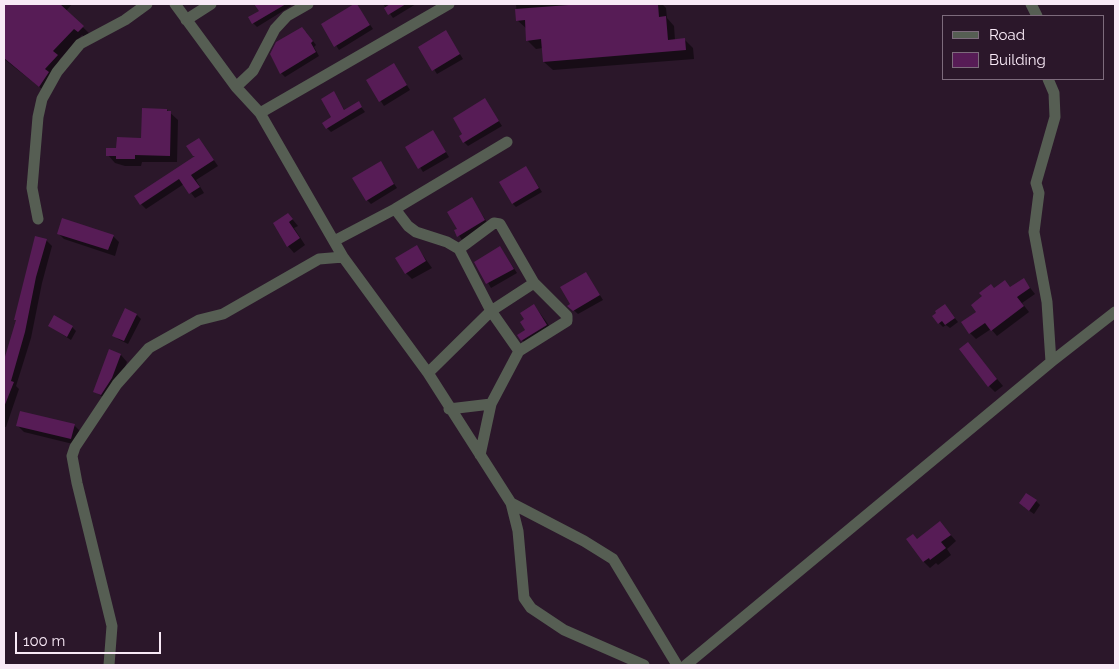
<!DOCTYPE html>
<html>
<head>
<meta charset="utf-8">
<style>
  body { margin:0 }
  #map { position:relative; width:1119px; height:669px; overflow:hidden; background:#2b172a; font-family:Raleway,sans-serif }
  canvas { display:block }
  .frame { position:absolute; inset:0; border:5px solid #f8e9f6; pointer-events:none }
  .legend { position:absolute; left:942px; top:15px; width:162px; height:65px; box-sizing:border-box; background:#2b172a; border:1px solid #7d6b7c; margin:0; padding:6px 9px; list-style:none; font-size:15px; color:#f8e9f6 }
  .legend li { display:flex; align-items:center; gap:10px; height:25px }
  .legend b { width:25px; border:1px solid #7d6b7c }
  .scale { position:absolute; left:15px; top:632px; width:146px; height:22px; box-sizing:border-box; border:2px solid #f8e9f6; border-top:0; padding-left:6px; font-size:15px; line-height:18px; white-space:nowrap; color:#f8e9f6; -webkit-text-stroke:4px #2b172a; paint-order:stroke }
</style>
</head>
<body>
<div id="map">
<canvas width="1119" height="669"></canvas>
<div class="frame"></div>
<ul class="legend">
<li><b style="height:6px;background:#565e53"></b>Road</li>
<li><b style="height:14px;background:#571c56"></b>Building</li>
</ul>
<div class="scale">100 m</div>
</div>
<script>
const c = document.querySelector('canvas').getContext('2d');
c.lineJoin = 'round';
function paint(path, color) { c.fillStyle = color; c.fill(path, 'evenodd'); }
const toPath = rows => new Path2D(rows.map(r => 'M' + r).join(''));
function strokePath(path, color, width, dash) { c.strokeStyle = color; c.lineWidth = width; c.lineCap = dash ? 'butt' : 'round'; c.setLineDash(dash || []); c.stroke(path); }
const shadow = toPath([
  [6,4,72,4,66,11,91,35,87,39,82,35,60,59,47,93,4,59,4,32,6,29,4,27,4,6],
  [256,4,290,4,291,6,257,27,253,23,260,11],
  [356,4,373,29,339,50,322,24],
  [383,4,416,4,393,18],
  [516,4,662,4,666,8,667,18,674,26,675,40,684,39,693,48,694,59,553,70,544,62,543,48,536,49,527,40,527,29,517,20],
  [306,32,316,45,314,47,319,56,285,77,281,73],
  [446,32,463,59,437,74,420,48],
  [394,65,410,90,384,106,367,80],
  [334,93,345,111,358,103,365,112,331,132,327,128,333,118],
  [485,100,502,126,468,146,464,142],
  [167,110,178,120,177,162,142,162,141,166,125,166,115,163,108,155,142,139],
  [433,132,449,157,423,172,407,147],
  [199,139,218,166,196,180,204,193,195,198,184,184,146,209,141,204,196,157,194,155],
  [380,163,397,188,371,204,367,200],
  [529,172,542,192,516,207,513,204],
  [472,199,488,224,462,240,456,231,458,229],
  [288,214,298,226,294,228,305,245,294,253,288,246],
  [58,233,113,236,119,242,115,256,64,239],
  [46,240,52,246,42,283,31,338,16,386,19,389,6,427,4,427,4,365,17,321,15,319],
  [417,247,432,268,412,279,406,273],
  [500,247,517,273,491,288,476,262],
  [586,273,603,300,578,314,569,306],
  [1024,280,1035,294,1022,303,1029,312,997,336,991,329,976,339,970,333,978,313,994,289,1011,288],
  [534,305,553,331,528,346,522,340],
  [945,306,958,322,950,328,946,325,943,327,939,323],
  [137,315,141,319,128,344,118,339,114,335],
  [49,326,72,327,76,331,71,340],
  [968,344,1003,386,995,392,989,386],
  [109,351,121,355,127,362,118,385,107,400,94,391],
  [74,425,81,432,77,445,24,432,18,426],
  [1036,501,1040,505,1034,514,1024,507],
  [940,523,956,541,947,549,951,555,938,565,936,563,930,568,924,562,918,540]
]);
const building = toPath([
  [4,4,60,4,84,26,78,32,74,29,53,51,58,55,45,69,49,72,39,87,4,58],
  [254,4,286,4,252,24,248,17,259,11],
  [354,4,357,4,370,25,334,47,321,24],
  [390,4,406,4,388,15,384,8],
  [582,4,658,4,659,17,666,16,668,40,685,38,686,50,543,62,541,39,526,41,525,20,516,21,515,9],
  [302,27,313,41,311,43,316,52,280,74,270,54,276,42],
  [446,30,460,54,432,71,418,47],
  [394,63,407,85,379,102,366,80],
  [334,91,344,110,359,101,362,107,326,129,322,123,331,117,321,99],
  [485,98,499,121,463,143,459,136,462,134,453,118],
  [142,108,167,109,167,111,171,111,170,156,135,155,135,159,116,159,116,156,106,156,106,148,116,148,117,137,141,138],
  [433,130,446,152,418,169,405,147],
  [199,138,214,160,191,175,200,187,189,194,179,179,140,205,134,196,195,156,193,156,186,146],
  [381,161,394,184,366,201,352,178],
  [526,166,539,188,512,204,499,182],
  [472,197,485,220,457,237,454,230,457,229,447,212],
  [288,213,293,219,289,222,300,238,287,247,273,223],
  [62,218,114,235,108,250,57,234],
  [35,236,47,239,36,277,25,332,11,381,14,382,4,407,4,360,16,320,14,320],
  [417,245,426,261,405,274,395,258],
  [500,246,514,269,486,284,474,262],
  [586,272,600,295,573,311,567,306,570,304,560,287],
  [1024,278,1030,288,1017,297,1024,306,991,331,985,323,969,334,961,322,976,312,971,305,982,296,979,293,991,284,994,288,1005,280,1010,287],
  [534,304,547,325,521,341,517,335,525,330,520,322,524,319,520,313],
  [945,304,955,318,945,325,942,321,938,324,932,316,936,313,935,311],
  [125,308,137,314,124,341,112,336],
  [54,315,73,326,67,337,48,326],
  [968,342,997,379,988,387,959,349],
  [109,349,121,354,112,378,101,395,93,392],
  [20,411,75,424,71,439,16,426],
  [1026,493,1037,500,1029,511,1019,503],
  [940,521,951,535,941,542,946,548,930,560,929,558,923,562,906,539,913,534,917,539]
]);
const minor = toPath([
  [175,4,236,87,260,113,343,257,428,373,511,503,518,531,524,598,531,608,564,630,644,665],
  [1031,4,1037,16],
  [186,20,211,4],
  [1048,79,1054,93,1055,117,1036,183,1039,193,1034,232,1047,302,1051,362],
  [236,87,253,71,275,29,287,16,308,4],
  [260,113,449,4],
  [395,209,408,226,416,232,447,242,459,249],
  [38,219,32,188,38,117,42,99,57,72,80,44,125,20,147,4],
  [334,241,395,209,507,142],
  [428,373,491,311,534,283],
  [449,409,491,404],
  [480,455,491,404,519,351,567,321,567,316,534,283,500,224,494,223,459,249,491,311,519,351],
  [511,503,584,541,613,559,677,665],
  [109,665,112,626,77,483,72,456,75,447,117,384,149,348,199,320,223,314,319,259,343,257],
  [686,665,1051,362,1115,312]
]);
paint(shadow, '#0007');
paint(building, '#571c56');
strokePath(minor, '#565e53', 11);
</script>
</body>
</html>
